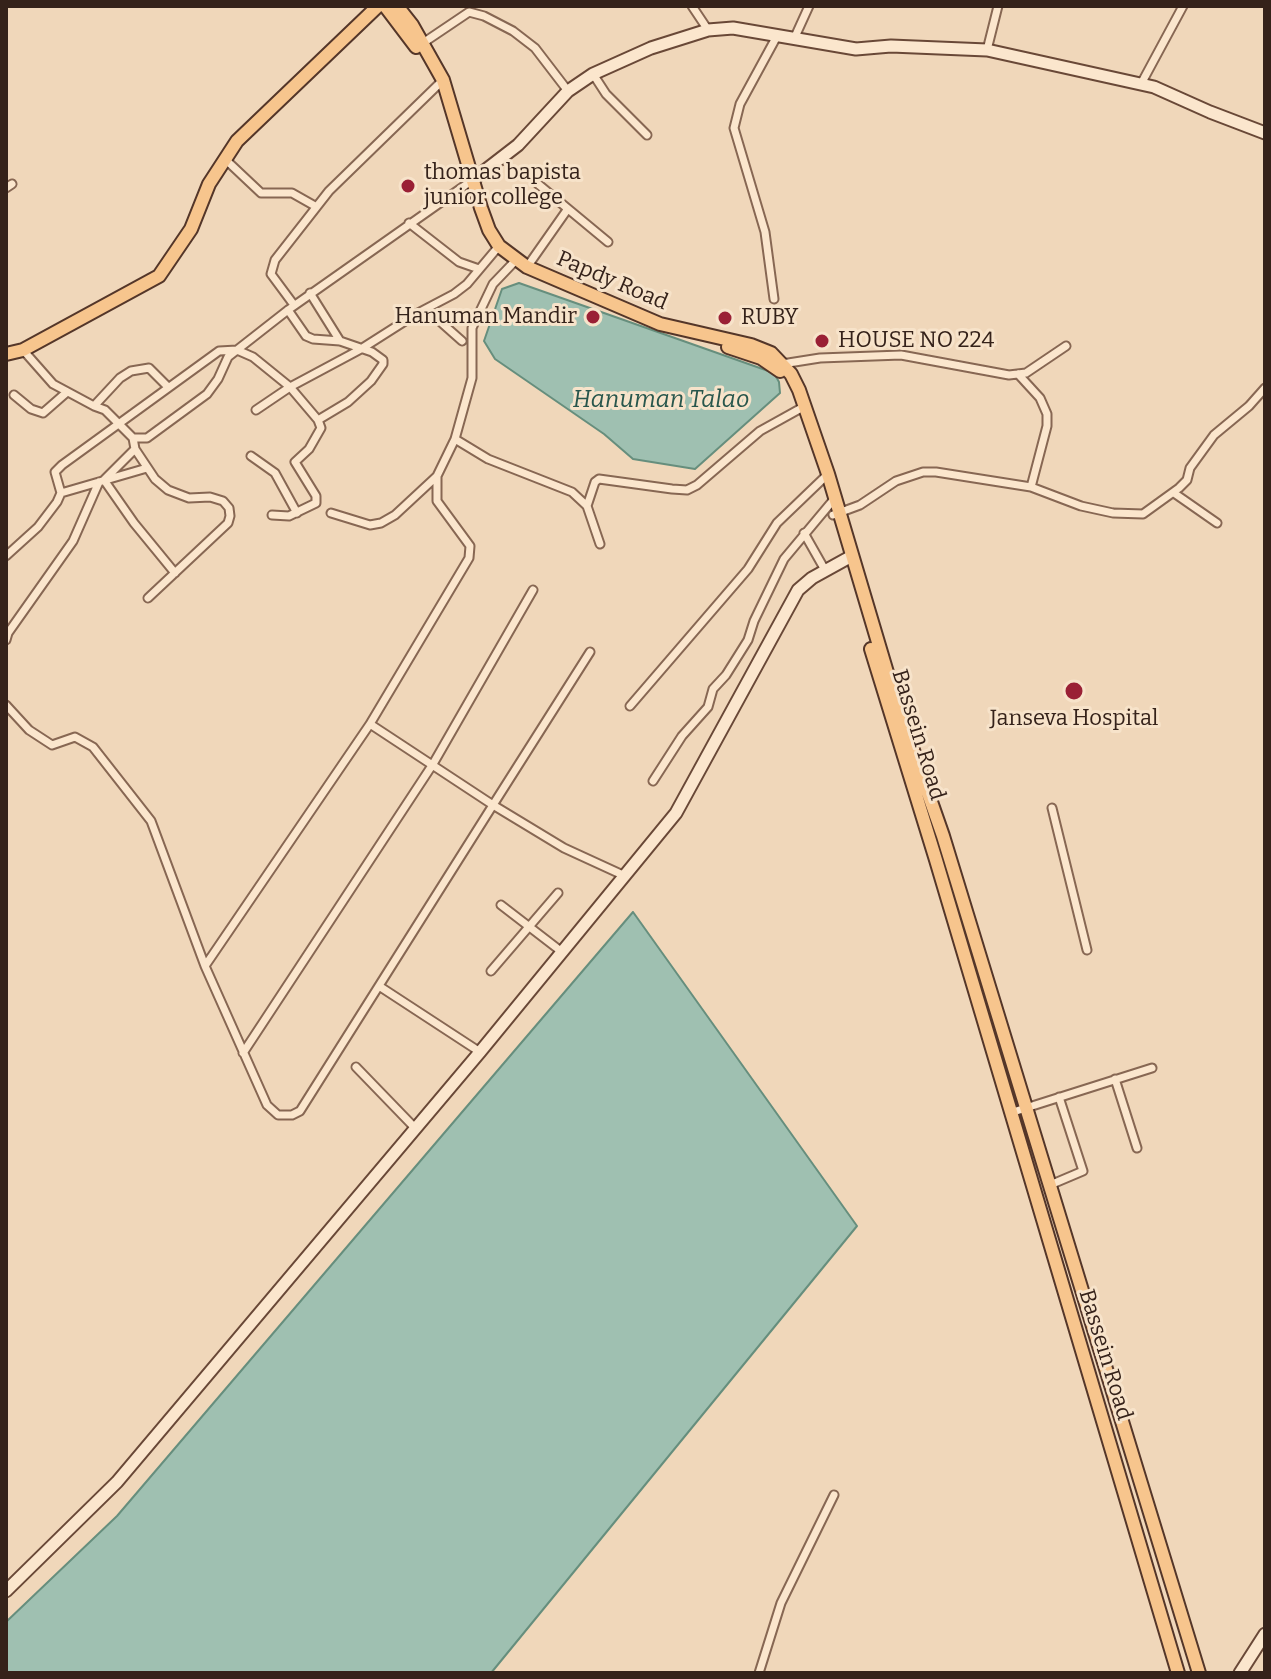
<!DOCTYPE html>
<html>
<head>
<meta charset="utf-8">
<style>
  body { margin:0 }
  #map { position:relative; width:1271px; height:1679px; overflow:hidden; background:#f0d7ba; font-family:Bitter,serif }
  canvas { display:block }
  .frame { position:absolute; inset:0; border:8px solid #35221a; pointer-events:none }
</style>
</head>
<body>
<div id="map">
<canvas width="1271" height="1679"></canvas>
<div class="frame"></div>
</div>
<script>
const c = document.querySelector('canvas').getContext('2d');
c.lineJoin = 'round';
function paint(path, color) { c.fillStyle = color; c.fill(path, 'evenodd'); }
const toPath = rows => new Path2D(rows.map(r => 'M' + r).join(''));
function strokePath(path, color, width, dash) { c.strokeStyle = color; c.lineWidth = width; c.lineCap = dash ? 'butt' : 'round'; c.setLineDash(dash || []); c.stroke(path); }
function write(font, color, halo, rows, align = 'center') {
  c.font = font + ' Bitter,serif'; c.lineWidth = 6; c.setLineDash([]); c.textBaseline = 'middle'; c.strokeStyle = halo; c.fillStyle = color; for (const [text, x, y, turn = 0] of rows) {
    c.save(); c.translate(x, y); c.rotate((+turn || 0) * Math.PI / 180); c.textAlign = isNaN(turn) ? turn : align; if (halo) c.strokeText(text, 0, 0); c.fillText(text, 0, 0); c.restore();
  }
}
const water = toPath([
  [519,283,774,373,779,382,780,393,695,469,633,459,604,434,495,359,484,341,502,289,519,283],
  [633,912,857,1226,491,1673,6,1673,6,1622,117,1516,633,912]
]);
const street = toPath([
  [692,6,708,30],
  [794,39,809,6],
  [423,43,469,12,484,16,513,31,535,48,568,91],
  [987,50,998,6],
  [593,74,606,94,647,135],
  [1141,84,1183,6],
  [226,160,261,193,292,193,315,206],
  [538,184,608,242],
  [6,188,12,184],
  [409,223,459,262,479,269],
  [527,267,567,210],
  [310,293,340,341],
  [774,299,765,232,734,128,740,104,777,36],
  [294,305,271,274,275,260,329,191,443,80],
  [426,309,462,341],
  [288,310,306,336,313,339,340,341,372,352,383,360,383,364,371,381,348,402,318,420],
  [23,350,53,384,94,406,105,410,133,438,147,438,207,394,218,379,228,357,288,310,474,179],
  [782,364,820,358,901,355,1009,375,1026,373,1066,346],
  [1018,374,1040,398,1047,414,1047,426,1031,487],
  [14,395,31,409,43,413,67,392],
  [94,406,120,378,131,371,149,368,168,387],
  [256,410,290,387,361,349,416,314,454,294,467,284,499,246],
  [133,438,135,449,155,479,168,490,189,498,210,497,223,501,229,508,230,516,228,523,148,598],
  [455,439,488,459,572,492,587,506,600,544],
  [135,449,104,480,134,523,175,573],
  [251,456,275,473,297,513],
  [61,493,147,468],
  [1174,493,1217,523],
  [587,506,595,482,599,479,672,489,687,490,697,485,760,431,805,406],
  [331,513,370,525,381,523,395,515,437,476],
  [833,515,860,505,896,481,923,472,936,472,1031,487,1081,506,1113,513,1143,514,1179,488,1187,480,1190,468,1214,435,1249,406,1265,388],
  [804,533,825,570],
  [6,556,38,527,57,502,61,493,55,472,62,465,219,351,237,350,253,357,290,387,318,420,321,428,309,449,295,462,316,496,316,503,289,516,272,515],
  [6,640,8,633,73,541,99,482],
  [590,652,493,805,300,1111,292,1115,278,1115,267,1105,205,966,370,724,493,805,564,848,625,876],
  [6,705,29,730,52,745,75,737,93,747,151,821,205,966],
  [630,706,748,569,777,523,828,474],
  [370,724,469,558,470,546,437,501,437,476,455,439,472,378,472,328,493,284,516,260],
  [653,781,682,736,708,707,713,689,726,675,748,640,754,621,784,559,835,498],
  [1052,808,1087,950],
  [501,905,562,952],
  [491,971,558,893],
  [379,986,480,1052],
  [243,1053,433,764,533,590],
  [356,1067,415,1128],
  [1115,1079,1137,1148],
  [1010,1113,1152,1068],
  [1050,1185,1083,1171,1059,1097],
  [759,1673,781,1603,834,1495]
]);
const secondary = toPath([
  [474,179,518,145,568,91,593,74,651,48,708,30,733,28,856,49,891,46,987,50,1154,87,1210,112,1265,133],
  [6,1591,117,1482,480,1052,676,813,798,590,812,578,850,557],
  [1240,1673,1265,1634]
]);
const primary = toPath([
  [385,6,416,47],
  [397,6,412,25,443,80,481,208,489,230,499,246,527,267,660,324,751,345,771,353,791,374,799,390,828,474,894,696,943,836,1199,1673],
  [728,347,761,358,780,371],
  [6,354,23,350,159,276,191,229,209,184,237,141,378,6],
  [871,649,936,860,1178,1673]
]);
const markers = [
  [408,186,8,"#9a2035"],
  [593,317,8,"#9a2035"],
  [725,318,8,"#9a2035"],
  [822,341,8,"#9a2035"],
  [1074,691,10,"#9a2035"]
];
const poiNames = [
  ["thomas bapista",424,173],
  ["junior college",424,198],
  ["Hanuman Mandir",577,317,"right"],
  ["RUBY",741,318],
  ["HOUSE NO 224",838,341],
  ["Janseva Hospital",1074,719,"center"]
];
const streetNames = [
  ["Papdy Road",612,281,23],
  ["Bassein Road",918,735,73],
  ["Bassein Road",1105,1355,73]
];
const waterNames = [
  ["Hanuman Talao",661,400]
];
paint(water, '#9fc0b1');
strokePath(water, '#668e7d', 2);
strokePath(street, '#876753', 11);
strokePath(secondary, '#694837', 15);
strokePath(primary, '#543629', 16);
strokePath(street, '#fbe6cd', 7);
strokePath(secondary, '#fbe6cd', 11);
strokePath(primary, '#f7c58d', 12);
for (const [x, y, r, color] of markers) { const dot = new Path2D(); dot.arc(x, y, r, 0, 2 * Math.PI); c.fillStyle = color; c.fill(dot); strokePath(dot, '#f7e3ca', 3); }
write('22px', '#35221a', '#f7e3ca', poiNames, 'left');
write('22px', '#35221a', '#f7e3ca', streetNames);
write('italic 24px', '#28564c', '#f7e3ca', waterNames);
</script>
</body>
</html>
